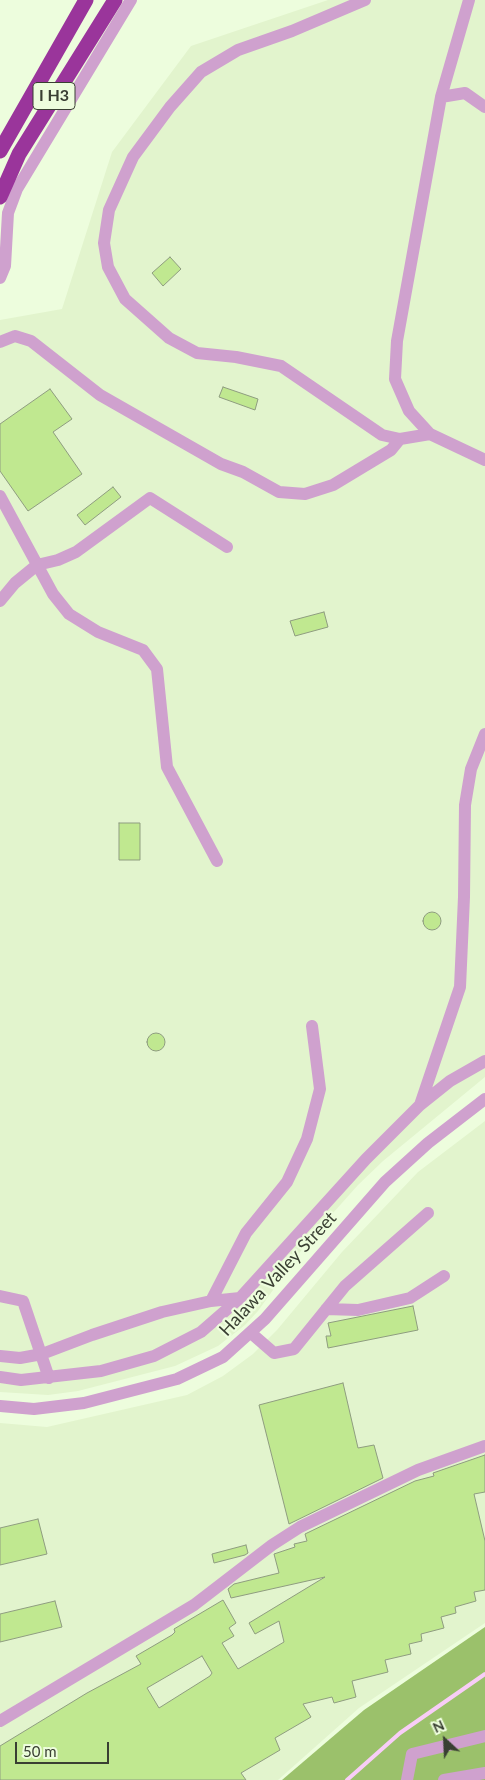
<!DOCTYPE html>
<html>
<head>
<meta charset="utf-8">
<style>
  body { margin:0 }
  #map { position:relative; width:485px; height:1780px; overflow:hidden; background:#edfddd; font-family:Lato,sans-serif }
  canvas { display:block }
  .north { position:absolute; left:420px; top:1715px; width:50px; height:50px; -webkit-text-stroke:4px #edfddd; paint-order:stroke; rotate:335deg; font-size:14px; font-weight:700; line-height:20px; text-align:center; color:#393f32 }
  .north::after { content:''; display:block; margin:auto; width:18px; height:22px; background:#393f32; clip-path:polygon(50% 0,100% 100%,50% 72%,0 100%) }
  .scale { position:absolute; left:15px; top:1742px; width:94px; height:22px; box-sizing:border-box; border:2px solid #393f32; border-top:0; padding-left:6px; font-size:15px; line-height:18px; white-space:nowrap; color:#393f32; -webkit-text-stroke:4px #edfddd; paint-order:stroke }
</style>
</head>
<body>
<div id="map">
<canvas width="485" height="1780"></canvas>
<div class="north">N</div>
<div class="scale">50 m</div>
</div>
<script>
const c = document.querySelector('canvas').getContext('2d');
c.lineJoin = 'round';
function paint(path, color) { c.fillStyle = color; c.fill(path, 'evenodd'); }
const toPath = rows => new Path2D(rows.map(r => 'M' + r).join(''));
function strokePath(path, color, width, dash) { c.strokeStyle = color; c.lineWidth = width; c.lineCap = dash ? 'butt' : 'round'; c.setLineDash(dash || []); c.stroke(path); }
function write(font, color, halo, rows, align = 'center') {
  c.font = font + ' Lato,sans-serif'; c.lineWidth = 4.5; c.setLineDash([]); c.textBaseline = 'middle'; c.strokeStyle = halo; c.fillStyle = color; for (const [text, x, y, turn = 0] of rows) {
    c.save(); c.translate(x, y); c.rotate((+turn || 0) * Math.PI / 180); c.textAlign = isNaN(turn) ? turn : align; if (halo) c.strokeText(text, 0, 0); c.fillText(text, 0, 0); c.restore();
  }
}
const built = toPath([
  [328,0,485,0,485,1077,383,1161,358,1185,308,1241,258,1311,245,1325,218,1346,175,1366,78,1391,48,1395,0,1392,0,320,62,309,112,152,191,46],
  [485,1121,485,1623,359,1708,278,1780,0,1780,0,1423,47,1427,187,1395,223,1376,253,1354,277,1330,342,1252,418,1172]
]);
const forest = toPath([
  [485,1627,485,1780,282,1780,364,1710]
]);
const stream = toPath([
  [347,1780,400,1733,485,1674]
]);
const building = toPath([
  [170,257,181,269,163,286,152,273,170,257],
  [223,387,258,399,255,410,219,397,223,387],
  [50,389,72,419,53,432,82,474,28,511,0,471,0,424,50,389],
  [113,487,121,497,85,525,77,515,113,487],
  [324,612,328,627,295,636,290,621,324,612],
  [119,823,140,823,140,860,119,860,119,823],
  '423 921a9 9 0 1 1 18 0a9 9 0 1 1-18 0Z',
  '147 1042a9 9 0 1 1 18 0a9 9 0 1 1-18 0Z',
  [413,1306,418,1330,328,1348,326,1336,331,1336,328,1323,413,1306],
  [343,1383,358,1448,374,1445,383,1478,289,1524,259,1405,343,1383],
  [485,1455,485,1492,474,1494,485,1541,485,1590,474,1592,476,1601,455,1607,456,1613,441,1617,444,1628,421,1634,422,1641,409,1644,411,1654,385,1660,388,1672,352,1681,356,1697,334,1703,332,1697,303,1704,311,1717,275,1738,280,1750,241,1773,246,1780,0,1780,0,1746,87,1693,141,1664,136,1656,172,1635,175,1632,174,1629,223,1600,236,1623,229,1628,234,1636,222,1643,238,1669,284,1642,279,1621,255,1634,249,1623,325,1577,231,1598,228,1589,234,1584,279,1573,274,1554,295,1547,294,1544,307,1541,305,1534,415,1481,434,1476,433,1473,485,1455],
  [202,1656,212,1673,210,1676,159,1708,147,1688,202,1656],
  [38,1519,47,1554,0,1565,0,1528,38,1519],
  [246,1545,248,1553,245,1555,214,1563,212,1554,246,1545],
  [55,1601,62,1627,0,1642,0,1614,55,1601]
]);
const minor = toPath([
  [365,0,292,31,238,50,201,72,170,107,133,157,109,210,104,243,108,267,125,299,169,338,197,353,236,357,281,366,382,435,400,439,430,434],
  [469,0,441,97,397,341,395,379,409,411,430,434,485,460],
  [441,97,465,93,485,107],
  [0,278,5,266,8,213,17,189,131,0],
  [0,342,15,336,31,341,100,395,221,464,243,472,279,492,305,494,333,485,391,450,400,439],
  [0,496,53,594,69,614,98,632,143,650,157,669,167,767,217,861],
  [0,601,15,583,37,565,58,560,76,552,150,498,227,547],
  [420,1105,460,987,464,897,465,805,471,769,485,734],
  [0,1296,23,1301,49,1378],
  [211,1301,246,1233,287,1182,307,1139,320,1089,312,1026],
  [326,1309,358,1310,410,1298,444,1276],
  [251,1333,274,1353,294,1349,345,1286,428,1213],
  [0,1356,20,1358,42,1354,92,1335,162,1312,211,1301,240,1298],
  [0,1377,21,1380,101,1371,154,1356,201,1332,240,1298,366,1159,420,1105,450,1081,485,1061],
  [0,1406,34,1409,84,1403,177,1379,223,1357,265,1319,385,1182,428,1143,485,1099],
  [0,1721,194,1605,272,1545,300,1527,418,1470,485,1446],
  [407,1780,412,1754,485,1736],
  [444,1780,485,1773]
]);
const highway = toPath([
  [0,151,86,0],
  [0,197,19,154,115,0]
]);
const shields = [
  [54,96,42]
];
const shieldNames = [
  ["I H3",54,96]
];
const streetNames = [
  ["Halawa Valley Street",278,1274,-47]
];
paint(built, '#e2f4cd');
paint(forest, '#9bc16b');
strokePath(stream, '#f8cdf7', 4);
paint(building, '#c0e890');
strokePath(building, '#8f9d80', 1);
strokePath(minor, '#cfa1ce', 12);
strokePath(highway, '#9a359b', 15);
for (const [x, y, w] of shields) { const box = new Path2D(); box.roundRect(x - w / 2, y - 13.5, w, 27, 4); c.fillStyle = '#edfddd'; c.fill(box); strokePath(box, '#393f32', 1); }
write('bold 16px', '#393f32', null, shieldNames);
write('18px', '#393f32', '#edfddd', streetNames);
</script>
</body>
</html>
